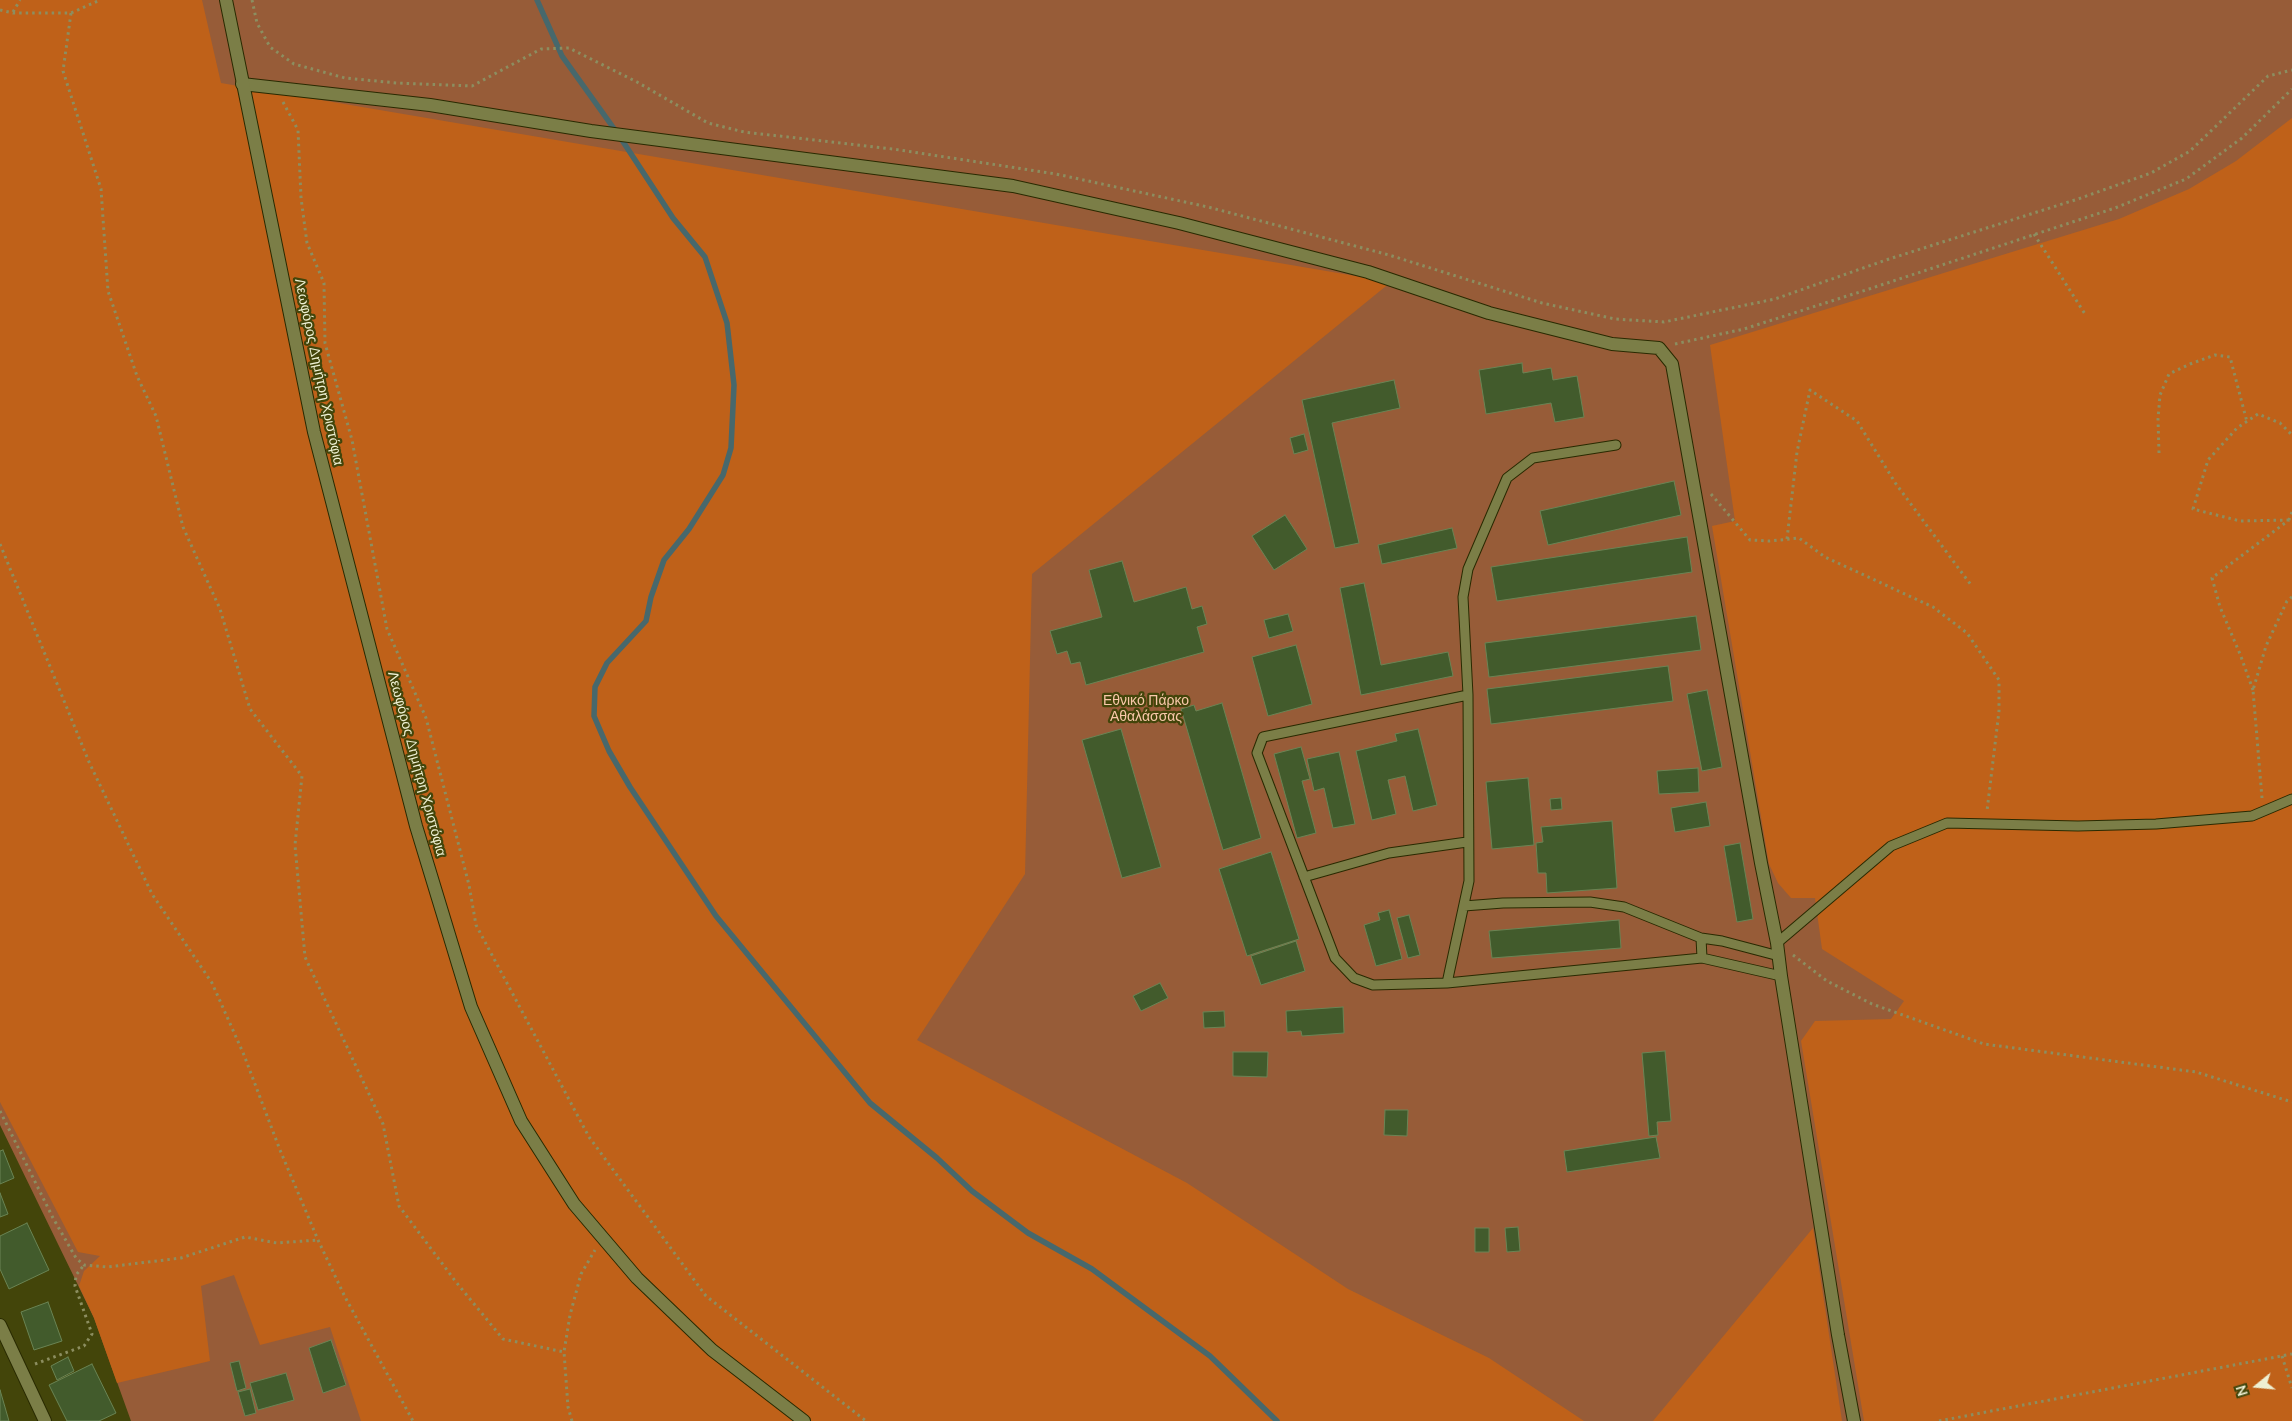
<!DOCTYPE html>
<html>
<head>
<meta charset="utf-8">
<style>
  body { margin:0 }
  #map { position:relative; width:2292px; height:1421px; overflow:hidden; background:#43450a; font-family:"Nunito Sans",sans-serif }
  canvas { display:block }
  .north { position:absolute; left:2232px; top:1361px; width:50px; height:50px; -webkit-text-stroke:4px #43450a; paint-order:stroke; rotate:253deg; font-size:14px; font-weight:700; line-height:20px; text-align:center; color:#eef0d3 }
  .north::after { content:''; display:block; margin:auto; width:18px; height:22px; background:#eef0d3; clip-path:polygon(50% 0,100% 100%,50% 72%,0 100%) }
</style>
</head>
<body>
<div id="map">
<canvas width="2292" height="1421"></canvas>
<div class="north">N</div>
</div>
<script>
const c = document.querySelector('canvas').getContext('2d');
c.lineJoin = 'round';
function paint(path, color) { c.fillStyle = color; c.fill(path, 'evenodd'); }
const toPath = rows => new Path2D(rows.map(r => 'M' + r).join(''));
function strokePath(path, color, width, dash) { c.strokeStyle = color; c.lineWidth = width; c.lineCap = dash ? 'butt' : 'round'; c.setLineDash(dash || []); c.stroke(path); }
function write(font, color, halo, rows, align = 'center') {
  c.font = font + ' "Nunito Sans",sans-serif'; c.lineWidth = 4.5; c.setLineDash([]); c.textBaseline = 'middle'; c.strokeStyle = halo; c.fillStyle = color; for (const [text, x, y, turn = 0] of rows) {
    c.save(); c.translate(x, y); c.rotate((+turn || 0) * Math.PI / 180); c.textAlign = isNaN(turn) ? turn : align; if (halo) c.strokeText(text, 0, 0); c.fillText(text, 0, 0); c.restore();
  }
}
const green = toPath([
  [0,0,2292,0,2292,1421,131,1421,94,1318,0,1125]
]);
const forest = toPath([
  [0,0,202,0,221,83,1391,282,1032,574,1025,874,917,1040,1187,1183,1348,1289,1489,1358,1584,1421,361,1421,330,1327,260,1345,234,1275,201,1286,210,1361,117,1383,94,1318,79,1286,84,1271,100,1256,78,1252,0,1102],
  [2292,118,2292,1421,1864,1421,1801,1041,1815,1021,1891,1019,1904,1001,1822,949,1815,898,1791,898,1778,883,1769,864,1712,526,1735,521,1710,345,2119,219,2189,189,2236,161],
  [1813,1228,1842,1421,1653,1421]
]);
const stream = toPath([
  [537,0,562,56,620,137,673,218,705,257,727,323,734,385,731,448,723,475,689,529,664,560,651,597,646,621,607,663,595,687,594,716,609,751,630,787,716,916,870,1103,937,1158,972,1191,1028,1233,1092,1269,1210,1356,1277,1421]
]);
const building = toPath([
  [1522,363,1523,373,1551,368,1553,380,1577,376,1584,417,1555,422,1551,403,1486,414,1479,370,1522,363],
  [1394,380,1400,408,1332,423,1359,543,1335,548,1302,400,1394,380],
  [1304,434,1308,450,1294,454,1290,438,1304,434],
  [1674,481,1681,515,1548,545,1540,511,1674,481],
  [1285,515,1307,549,1274,570,1252,536,1285,515],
  [1452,528,1457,548,1382,564,1378,545,1452,528],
  [1687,537,1692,572,1497,601,1491,567,1687,537],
  [1122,561,1134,602,1186,587,1192,609,1202,606,1207,624,1197,627,1204,652,1086,685,1080,662,1071,664,1067,651,1057,654,1050,631,1102,617,1089,570,1122,561],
  [1364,583,1381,665,1448,652,1453,676,1361,695,1340,588,1364,583],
  [1288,614,1293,631,1269,638,1264,620,1288,614],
  [1696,616,1701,650,1489,677,1485,643,1696,616],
  [1296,645,1312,704,1268,716,1252,657,1296,645],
  [1668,666,1673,701,1491,724,1487,689,1668,666],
  [1707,690,1722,767,1702,771,1687,694,1707,690],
  [1222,703,1261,838,1223,850,1181,709,1194,705,1196,711,1222,703],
  [1121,729,1161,867,1122,878,1082,740,1121,729],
  [1418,729,1437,805,1413,811,1405,776,1388,780,1396,814,1372,820,1356,751,1397,741,1395,734,1418,729],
  [1301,747,1310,779,1302,781,1316,833,1297,838,1274,754,1301,747],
  [1339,752,1355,824,1333,828,1324,788,1314,791,1307,759,1339,752],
  [1698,768,1699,792,1659,794,1657,771,1698,768],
  [1528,778,1534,845,1492,849,1486,782,1528,778],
  [1561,798,1562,809,1551,810,1550,799,1561,798],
  [1706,802,1710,826,1675,832,1671,808,1706,802],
  [1612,821,1617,888,1547,893,1546,873,1538,873,1536,843,1543,842,1541,827,1612,821],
  [1740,843,1753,919,1737,922,1724,846,1740,843],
  [1271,852,1299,939,1247,956,1219,869,1271,852],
  [1389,910,1402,959,1376,966,1364,925,1380,920,1378,913,1389,910],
  [1409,915,1420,955,1408,958,1397,918,1409,915],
  [1619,920,1621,948,1492,958,1489,931,1619,920],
  [1296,941,1305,971,1261,985,1251,956,1296,941],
  [1160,983,1168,998,1141,1011,1133,996,1160,983],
  [1343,1007,1344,1033,1302,1036,1301,1031,1287,1032,1286,1011,1343,1007],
  [1224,1011,1225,1027,1204,1028,1203,1012,1224,1011],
  [1665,1051,1671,1121,1657,1122,1658,1135,1649,1136,1642,1053,1665,1051],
  [1233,1052,1268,1052,1267,1077,1233,1076,1233,1052],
  [1385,1110,1408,1110,1407,1136,1384,1135,1385,1110],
  [1656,1137,1660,1158,1567,1172,1564,1151,1656,1137],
  [3,1150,14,1178,0,1184,0,1151,3,1150],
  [0,1193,8,1214,0,1217,0,1193],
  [27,1223,49,1270,9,1289,0,1269,0,1236,27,1223],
  [1518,1227,1520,1251,1507,1252,1505,1228,1518,1227],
  [1475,1228,1489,1228,1489,1252,1475,1252,1475,1228],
  [48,1302,62,1341,34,1350,21,1312,48,1302],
  [331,1340,346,1385,323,1393,309,1348,331,1340],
  [68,1357,74,1371,57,1380,51,1366,68,1357],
  [239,1361,246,1388,237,1391,230,1363,239,1361],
  [92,1364,116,1413,99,1421,67,1421,49,1385,92,1364],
  [286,1373,294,1400,258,1410,250,1383,286,1373],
  [250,1389,256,1413,245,1416,238,1392,250,1389],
  [0,1390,9,1421,0,1421,0,1390]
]);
const path = toPath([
  [252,0,257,23,270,47,294,64,345,78,397,83,472,86,541,49,569,48,637,82,708,123,744,132,893,149,1056,174,1208,207,1389,255,1542,303,1615,319,1664,322,1775,299,1886,260,2078,199,2151,173,2190,151,2268,76,2292,70],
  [0,10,13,13,71,13,100,0],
  [13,12,20,0],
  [71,13,63,71,101,189,108,291,137,376,156,416,183,527,220,609,250,709,302,776,295,845,305,957,383,1124,399,1206,456,1282,503,1339,564,1352],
  [283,102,298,130,301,198,307,243,324,283,325,343,352,440,387,629,426,718,469,885,476,925,589,1137,706,1296,866,1421],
  [2034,234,2085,314],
  [1675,344,1744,329,1869,289,2115,208,2186,179,2242,138,2292,89],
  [2159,453,2158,419,2160,395,2169,374,2190,364,2215,355,2230,357,2247,422],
  [1711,494,1750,540,1770,541,1799,538,1825,557,1933,607,1967,633,1999,680,1999,711,1987,811],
  [2292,512,2289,520,2292,523],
  [2289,520,2240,521,2193,509,2208,460,2237,428,2258,414,2280,423,2292,435],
  [1787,539,1797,452,1810,390,1857,421,1896,484,1971,585],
  [0,544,89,762,152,894,212,983,244,1055,280,1150,318,1240,345,1297,413,1421],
  [2253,690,2240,654,2220,607,2212,578,2289,520],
  [2262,798,2253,690,2266,646,2287,601,2292,597],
  [1793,955,1827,981,1872,1004,1984,1044,2196,1072,2292,1102],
  [0,1111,53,1218,76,1258,84,1265,107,1267,181,1258,245,1237,277,1243,318,1240],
  [2282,1356,2292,1388],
  [35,1364,84,1346,92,1334,75,1286,76,1275,84,1265],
  [572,1421,568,1407,564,1352,570,1315,581,1274,595,1250],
  [1939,1421,2292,1354]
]);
const service = toPath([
  [1468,695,1263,737,1257,753,1335,958,1354,978,1373,985,1447,983,1702,958,1781,976],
  [1304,877,1389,853,1467,842],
  [1464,906,1503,903,1590,902,1624,907,1701,938,1722,941,1779,956],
  [1701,938,1702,958],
  [1777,943,1891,846,1947,823,2078,826,2156,824,2252,816,2292,799],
  [1447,983,1469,881,1468,695,1463,597,1468,569,1507,478,1533,458,1616,445]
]);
const minor = toPath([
  [242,84,430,105,591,131,1013,186,1179,223,1368,272,1489,313,1612,344,1659,348,1672,364,1761,863,1777,943,1781,976,1838,1335,1854,1421]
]);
const tertiary = toPath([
  [0,1325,45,1421]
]);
const secondary = toPath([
  [226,0,314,432,416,826,471,1007,521,1121,574,1204,637,1278,712,1350,804,1421]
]);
const streetNames = [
  ["Λεωφόρος Δημήτρη Χριστόφια",318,372,78],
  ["Λεωφόρος Δημήτρη Χριστόφια",416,764,75]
];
const parkNames = [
  ["Εθνικό Πάρκο",1146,702],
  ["Αθαλάσσας",1146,718]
];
paint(green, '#975c38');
paint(forest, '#bf6119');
strokePath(stream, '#47686c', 5.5);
paint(building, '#425b2c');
strokePath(building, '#6a8454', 1);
strokePath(service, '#292a00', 11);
strokePath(minor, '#292a00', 14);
strokePath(tertiary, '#292a00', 14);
strokePath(secondary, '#292a00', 14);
strokePath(path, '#8c8e60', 3, [2.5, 4]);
strokePath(service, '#7b7e47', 9);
strokePath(minor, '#7b7e47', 12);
strokePath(tertiary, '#7b7e47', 12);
strokePath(secondary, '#7b7e47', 12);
write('14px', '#eef0d3', '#43450a', streetNames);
write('14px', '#fac8aa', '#43450a', parkNames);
</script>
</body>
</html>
